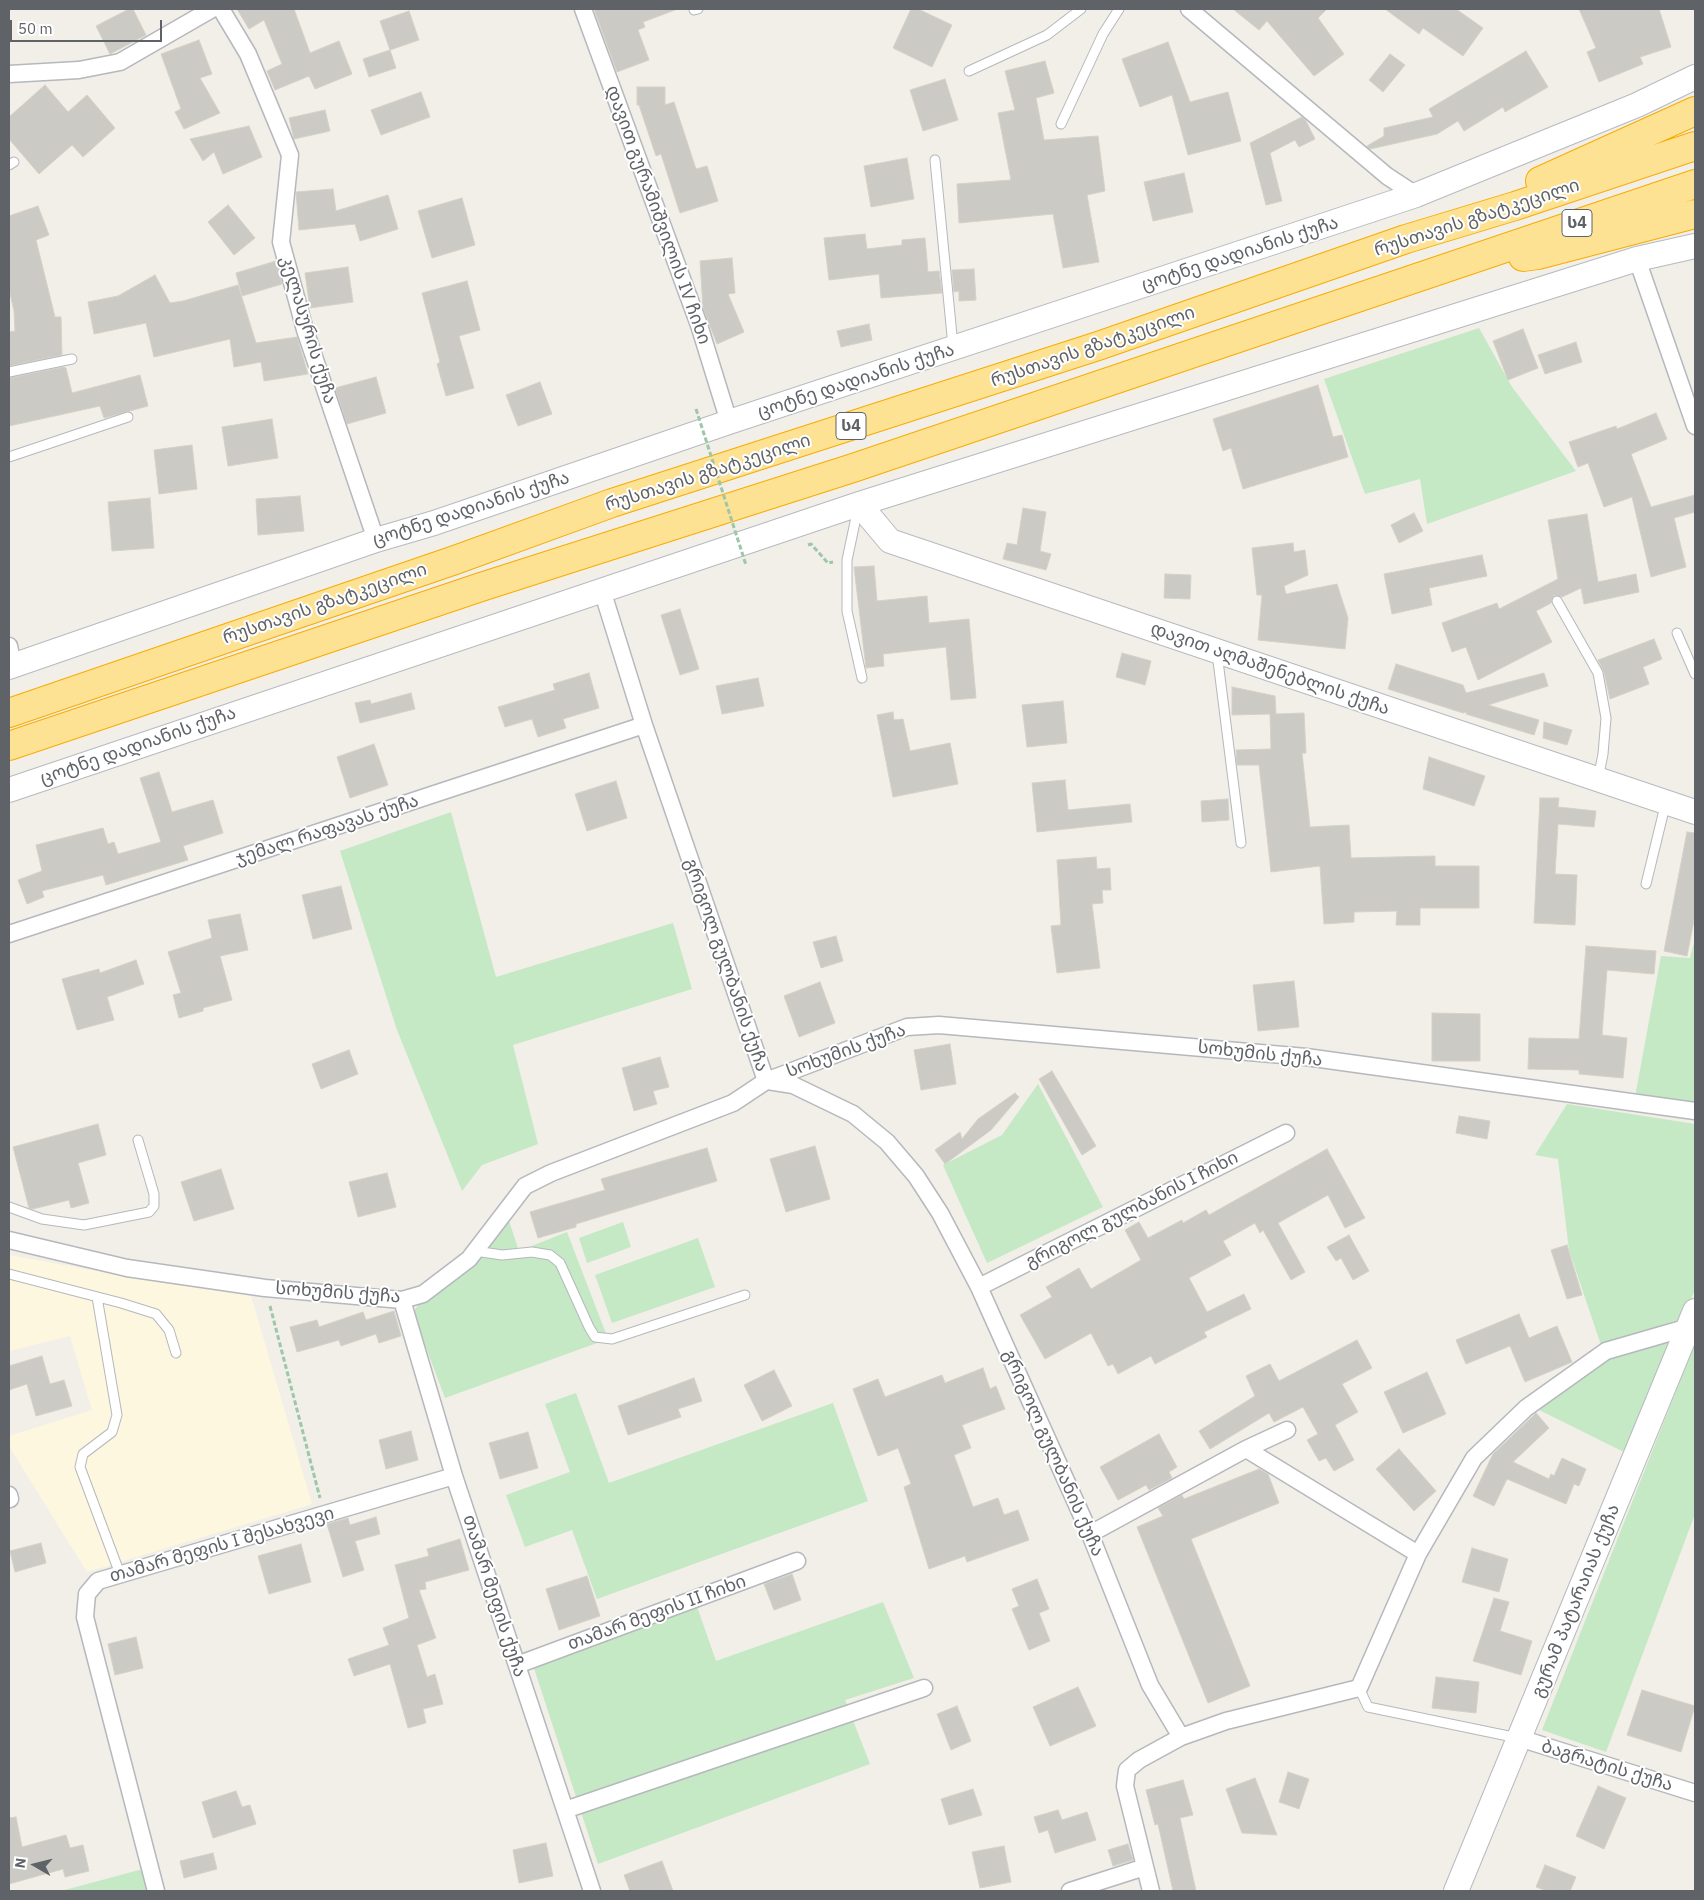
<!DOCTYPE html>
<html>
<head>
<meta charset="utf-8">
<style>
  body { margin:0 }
  #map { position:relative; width:1704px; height:1900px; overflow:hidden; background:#f1efe8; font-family:"IBM Plex Sans",sans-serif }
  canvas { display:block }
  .frame { position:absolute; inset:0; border:10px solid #5f6368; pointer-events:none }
  .north { position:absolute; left:10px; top:1840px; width:50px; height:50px; -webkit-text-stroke:4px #fff; paint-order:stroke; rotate:278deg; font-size:14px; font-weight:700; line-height:20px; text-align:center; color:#5f6368 }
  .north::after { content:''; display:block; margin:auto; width:18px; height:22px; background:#5f6368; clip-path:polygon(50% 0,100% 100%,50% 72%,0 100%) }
  .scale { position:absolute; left:10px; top:20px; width:152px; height:22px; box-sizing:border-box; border:2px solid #5f6368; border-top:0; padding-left:6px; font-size:15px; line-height:18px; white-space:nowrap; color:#5f6368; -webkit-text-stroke:4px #fff; paint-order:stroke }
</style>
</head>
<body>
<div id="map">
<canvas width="1704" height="1900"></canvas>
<div class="frame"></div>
<div class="north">N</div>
<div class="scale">50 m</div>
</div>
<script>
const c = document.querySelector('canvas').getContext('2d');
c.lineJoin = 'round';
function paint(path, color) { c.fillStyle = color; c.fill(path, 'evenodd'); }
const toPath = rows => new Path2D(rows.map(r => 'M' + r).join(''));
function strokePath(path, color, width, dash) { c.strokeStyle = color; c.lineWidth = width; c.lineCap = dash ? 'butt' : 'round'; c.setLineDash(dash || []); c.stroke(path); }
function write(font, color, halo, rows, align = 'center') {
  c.font = font + ' "IBM Plex Sans","Noto Sans Georgian",sans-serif'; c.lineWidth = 4; c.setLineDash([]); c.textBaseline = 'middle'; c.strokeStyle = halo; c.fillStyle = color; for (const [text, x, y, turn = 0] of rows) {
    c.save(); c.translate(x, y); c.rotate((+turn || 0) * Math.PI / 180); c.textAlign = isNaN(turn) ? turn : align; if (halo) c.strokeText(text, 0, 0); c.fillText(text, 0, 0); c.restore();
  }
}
const commercial = toPath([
  [9,1255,158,1282,251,1296,312,1504,87,1572,9,1446,9,1436,92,1410,70,1336,9,1351]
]);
const green = toPath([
  [1479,328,1512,387,1576,471,1427,524,1420,479,1365,494,1324,379],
  [451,812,496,977,673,923,692,989,513,1045,538,1144,482,1165,462,1191,397,1030,340,851],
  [1695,939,1695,1105,1635,1097,1661,956,1690,958],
  [1038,1084,1103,1207,987,1263,943,1165,1002,1135],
  [1567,1104,1695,1124,1695,1289,1684,1318,1601,1345,1569,1250,1558,1159,1535,1155],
  [509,1221,519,1251,567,1232,608,1339,445,1398,413,1313,422,1299,469,1267],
  [623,1222,631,1247,587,1263,579,1238],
  [698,1238,715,1287,612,1323,595,1275],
  [1677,1336,1630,1455,1535,1408,1613,1357],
  [1695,1343,1695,1514,1606,1752,1542,1730],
  [576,1393,609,1483,833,1403,868,1501,597,1599,572,1530,525,1547,506,1495,570,1472,545,1404],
  [693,1595,716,1661,883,1602,914,1678,845,1700,870,1764,598,1864,529,1653],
  [143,1869,148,1891,61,1891]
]);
const building = toPath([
  [129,9,133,9,146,35,110,54,96,26,129,9],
  [237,9,294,9,310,53,339,41,352,74,315,89,309,76,275,90,267,71,282,64,264,20,249,29,237,9],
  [594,9,675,9,675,10,643,22,645,27,638,30,649,60,617,72,594,9],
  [911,9,918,9,952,25,932,67,893,48,911,9],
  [1233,9,1327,9,1318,18,1344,54,1314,76,1267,21,1259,30,1233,9],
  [1385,9,1456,9,1483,28,1463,56,1423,28,1419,34,1385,9],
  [1579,9,1659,9,1671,47,1640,57,1643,64,1599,82,1587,52,1596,48,1579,9],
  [409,11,419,40,390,50,380,21,409,11],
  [199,40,212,74,200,78,220,113,184,129,175,112,181,109,161,54,199,40],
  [1168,42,1190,102,1228,92,1241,141,1188,155,1172,95,1140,107,1122,59,1168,42],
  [390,50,396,68,369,77,363,59,390,50],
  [1526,51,1548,87,1505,112,1503,107,1464,131,1458,121,1437,134,1370,149,1367,146,1384,136,1384,128,1433,117,1429,109,1526,51],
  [1390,54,1405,65,1383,92,1369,80,1390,54],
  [1045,61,1054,93,1036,98,1044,140,1098,136,1105,191,1087,195,1099,262,1063,268,1053,214,959,223,957,184,1011,180,998,113,1015,110,1005,71,1045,61],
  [945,79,958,120,923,131,910,90,945,79],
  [45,85,68,112,87,95,115,128,83,157,72,145,39,174,9,139,9,117,45,85],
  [637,87,665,87,665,105,674,102,696,169,707,166,718,201,680,213,661,154,656,156,639,105,637,105,637,87],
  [421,92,430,117,381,135,371,110,421,92],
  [325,110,330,131,294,139,289,118,325,110],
  [1302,117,1306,121,1315,139,1299,147,1295,140,1270,153,1282,201,1266,205,1250,143,1302,117],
  [249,126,262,157,223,174,214,152,203,161,190,139,249,126],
  [907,158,914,199,871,207,864,166,907,158],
  [1184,173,1193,212,1153,221,1144,182,1184,173],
  [333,189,336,211,388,195,398,229,360,241,355,224,299,230,296,192,333,189],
  [462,198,475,245,432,258,418,211,462,198],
  [228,205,255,238,234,255,208,222,228,205],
  [38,206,49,235,36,240,55,317,61,317,62,355,9,366,9,332,15,331,14,311,9,289,9,216,38,206],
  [865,234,867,249,902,245,902,240,925,238,928,272,939,271,942,293,881,298,879,274,829,280,824,238,865,234],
  [732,258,735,293,728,294,744,332,717,344,703,308,700,261,732,258],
  [276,261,282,284,242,296,236,273,276,261],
  [348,267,353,302,310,308,305,273,348,267],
  [974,269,976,300,959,301,959,291,954,292,952,270,974,269],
  [155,275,170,303,183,301,238,285,256,343,297,337,308,374,264,381,261,362,234,367,230,339,154,357,146,323,94,334,88,302,118,296,155,275],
  [467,281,480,330,459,336,474,388,446,396,437,364,440,362,422,293,467,281],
  [869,324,872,340,841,347,837,331,869,324],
  [1523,329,1538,368,1508,380,1493,341,1523,329],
  [1576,342,1582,362,1545,374,1538,355,1576,342],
  [63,367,66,368,72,393,140,375,148,406,104,418,100,406,9,426,9,378,63,367],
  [376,377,386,413,347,424,335,388,376,377],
  [540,382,552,414,518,426,506,395,540,382],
  [1318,385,1333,437,1342,435,1348,457,1243,489,1231,448,1223,451,1213,419,1318,385],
  [1656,413,1667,439,1631,454,1651,507,1695,495,1695,512,1674,518,1686,567,1651,577,1632,497,1604,507,1588,463,1578,467,1569,442,1616,426,1617,429,1656,413],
  [272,419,278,458,228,466,222,427,272,419],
  [192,445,197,489,159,494,154,450,192,445],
  [300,496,304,531,258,535,256,499,300,496],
  [150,498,154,548,112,551,108,502,150,498],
  [1023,508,1046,512,1040,551,1051,554,1046,570,1003,559,1007,543,1017,545,1023,508],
  [1414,513,1423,531,1399,543,1391,525,1414,513],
  [1587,514,1598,582,1636,574,1639,592,1584,604,1581,588,1562,597,1554,595,1551,603,1536,611,1552,642,1478,680,1466,647,1452,652,1442,623,1497,603,1499,609,1558,579,1548,520,1587,514],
  [1293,543,1294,552,1305,550,1308,575,1284,586,1286,594,1337,584,1348,618,1345,649,1258,640,1262,595,1257,595,1252,548,1293,543],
  [1482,555,1487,576,1429,588,1432,605,1392,614,1384,574,1482,555],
  [874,566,877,601,927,596,929,623,969,619,976,698,951,700,946,647,883,654,884,666,866,668,854,567,874,566],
  [1165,574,1191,575,1190,599,1164,598,1165,574],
  [680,609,699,669,680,675,661,615,680,609],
  [1654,639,1662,659,1643,667,1649,684,1610,699,1604,672,1598,660,1654,639],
  [1122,653,1151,661,1145,685,1116,677,1122,653],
  [1396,664,1463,685,1466,693,1544,673,1548,686,1488,705,1539,720,1534,735,1466,714,1467,712,1463,713,1388,689,1396,664],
  [589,673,599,708,563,719,566,728,538,737,532,719,505,727,498,707,555,690,553,684,589,673],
  [758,678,764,706,722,714,716,686,758,678],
  [1232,687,1275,696,1276,714,1304,713,1306,753,1302,753,1310,827,1349,825,1351,858,1435,856,1435,866,1479,866,1479,908,1420,908,1420,925,1396,925,1397,911,1354,912,1354,922,1324,924,1320,866,1271,872,1259,765,1237,765,1236,750,1271,749,1270,714,1232,715,1232,687],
  [411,693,415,709,360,723,355,703,370,700,371,704,411,693],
  [1063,701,1067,743,1027,747,1022,705,1063,701],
  [893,712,894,720,903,719,910,751,950,743,958,784,893,797,877,715,893,712],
  [1544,722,1572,730,1567,745,1543,738,1544,722],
  [374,744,388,785,350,798,337,757,374,744],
  [1429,757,1485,776,1474,806,1423,789,1429,757],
  [159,772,172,812,213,800,223,833,183,846,188,860,106,885,103,875,42,891,44,897,27,904,18,880,42,871,36,845,103,828,108,844,114,842,118,854,161,842,140,778,159,772],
  [1065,780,1068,810,1130,804,1132,822,1037,832,1032,783,1065,780],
  [616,781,627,818,587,831,575,794,616,781],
  [1540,798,1559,798,1558,807,1596,811,1594,827,1558,824,1555,874,1577,875,1575,925,1534,923,1540,798],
  [1228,799,1229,820,1202,822,1201,801,1228,799],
  [1687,832,1695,833,1695,915,1687,956,1664,951,1687,832],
  [1096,857,1097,869,1110,868,1111,890,1102,890,1103,903,1092,904,1100,968,1057,973,1051,926,1061,925,1057,860,1096,857],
  [341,886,352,929,313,939,302,895,341,886],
  [240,914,248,950,220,956,232,1000,203,1008,203,1011,179,1018,173,995,181,993,168,952,212,938,208,920,240,914],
  [836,936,843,961,821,968,813,942,836,936],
  [1586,946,1656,951,1654,974,1607,970,1602,1035,1627,1038,1623,1078,1579,1074,1579,1070,1528,1069,1529,1038,1579,1039,1586,946],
  [136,960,144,984,107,997,114,1020,77,1030,62,979,99,969,100,973,136,960],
  [1294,981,1299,1027,1258,1031,1253,985,1294,981],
  [820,982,835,1023,799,1037,784,996,820,982],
  [1432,1013,1480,1014,1480,1061,1432,1061,1432,1013],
  [950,1044,956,1084,921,1090,914,1050,950,1044],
  [349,1050,358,1074,321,1089,312,1064,349,1050],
  [660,1057,669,1087,653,1091,657,1104,634,1111,622,1068,660,1057],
  [1052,1071,1096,1146,1082,1155,1039,1079,1052,1071],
  [1015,1093,1019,1097,991,1130,945,1164,935,1150,960,1132,962,1139,978,1119,1015,1093],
  [1459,1116,1490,1121,1487,1139,1456,1133,1459,1116],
  [98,1124,106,1155,78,1163,89,1203,71,1208,69,1200,33,1209,29,1208,13,1147,98,1124],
  [815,1146,830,1199,786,1212,770,1159,815,1146],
  [707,1148,717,1181,576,1224,576,1227,538,1238,530,1212,605,1190,601,1179,707,1148],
  [1327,1149,1365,1218,1345,1228,1328,1195,1278,1223,1305,1272,1291,1280,1263,1230,1260,1233,1255,1223,1223,1241,1231,1255,1189,1278,1207,1312,1244,1294,1251,1309,1204,1332,1207,1337,1155,1364,1151,1356,1118,1374,1113,1364,1108,1366,1091,1333,1045,1359,1020,1315,1052,1297,1046,1287,1079,1268,1091,1289,1141,1260,1125,1230,1139,1222,1148,1238,1182,1220,1183,1223,1206,1210,1209,1215,1327,1149],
  [221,1169,234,1209,194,1221,181,1182,221,1169],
  [387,1173,396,1207,358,1217,349,1182,387,1173],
  [1349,1235,1369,1271,1353,1280,1341,1258,1336,1261,1327,1247,1349,1235],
  [1567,1245,1582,1295,1567,1299,1551,1250,1567,1245],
  [394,1311,401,1336,379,1343,376,1334,341,1346,339,1340,297,1352,290,1327,317,1320,319,1327,363,1312,366,1320,394,1311],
  [1519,1314,1529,1338,1557,1326,1572,1362,1525,1382,1510,1346,1466,1364,1456,1340,1519,1314],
  [1357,1340,1372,1368,1342,1384,1358,1412,1335,1425,1354,1460,1334,1471,1326,1458,1319,1461,1307,1440,1318,1434,1303,1407,1274,1422,1269,1413,1210,1449,1199,1431,1255,1396,1246,1376,1270,1364,1279,1381,1357,1340],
  [42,1356,50,1384,64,1380,72,1406,36,1416,27,1384,9,1390,9,1366,42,1356],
  [983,1368,990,1389,996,1386,1005,1409,962,1425,971,1448,954,1455,973,1507,998,1498,1004,1515,1018,1510,1029,1540,967,1562,965,1556,929,1569,904,1487,911,1484,898,1448,878,1456,853,1389,878,1379,885,1397,942,1375,945,1383,983,1368],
  [774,1370,792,1406,762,1421,744,1385,774,1370],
  [1427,1372,1446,1414,1403,1433,1384,1392,1427,1372],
  [694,1378,702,1401,678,1409,681,1417,628,1435,618,1406,694,1378],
  [1536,1413,1549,1428,1513,1462,1549,1479,1551,1474,1554,1476,1562,1458,1586,1469,1579,1486,1574,1484,1566,1504,1507,1479,1494,1506,1473,1496,1493,1454,1536,1413],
  [411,1431,418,1460,386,1469,379,1440,411,1431],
  [528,1432,538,1468,500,1479,489,1443,528,1432],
  [1159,1434,1177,1467,1169,1472,1172,1478,1149,1490,1146,1485,1118,1500,1100,1467,1159,1434],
  [1399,1449,1436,1491,1414,1511,1376,1469,1399,1449],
  [1259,1469,1268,1474,1279,1503,1191,1539,1250,1686,1208,1703,1137,1527,1163,1516,1158,1508,1182,1495,1184,1499,1259,1469],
  [376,1517,380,1534,355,1541,364,1570,343,1577,327,1524,348,1518,350,1525,376,1517],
  [460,1539,469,1570,425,1582,426,1589,419,1590,436,1638,417,1645,427,1677,435,1674,443,1704,423,1709,426,1723,408,1728,390,1664,354,1676,348,1659,389,1645,383,1628,409,1618,395,1565,429,1556,427,1549,460,1539],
  [41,1543,46,1563,15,1572,10,1551,41,1543],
  [301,1544,311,1582,269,1594,258,1556,301,1544],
  [1472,1548,1508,1559,1499,1592,1462,1582,1472,1548],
  [792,1574,801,1600,774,1610,764,1584,792,1574],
  [587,1576,600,1616,559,1630,546,1589,587,1576],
  [1037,1579,1049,1609,1039,1613,1050,1641,1029,1650,1012,1609,1019,1606,1012,1589,1037,1579],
  [1494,1598,1509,1602,1500,1631,1532,1641,1521,1675,1473,1661,1494,1598],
  [136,1637,143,1668,115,1675,108,1644,136,1637],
  [1436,1677,1479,1682,1476,1713,1432,1708,1436,1677],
  [1078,1687,1096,1726,1050,1746,1033,1707,1078,1687],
  [1642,1690,1695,1706,1681,1752,1627,1735,1642,1690],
  [957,1706,971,1741,951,1750,937,1714,957,1706],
  [1288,1772,1309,1779,1299,1809,1279,1802,1288,1772],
  [1255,1778,1277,1835,1242,1833,1226,1789,1255,1778],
  [1183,1780,1193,1815,1180,1818,1196,1891,1173,1891,1158,1824,1155,1825,1146,1790,1183,1780],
  [1598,1786,1626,1798,1604,1849,1576,1836,1598,1786],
  [973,1789,982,1815,949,1825,941,1799,973,1789],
  [236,1791,242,1807,250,1805,256,1824,213,1838,202,1802,236,1791],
  [1058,1810,1062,1820,1087,1812,1096,1840,1055,1853,1048,1830,1039,1833,1034,1817,1058,1810],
  [16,1817,22,1847,66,1835,70,1848,83,1845,89,1871,65,1877,63,1869,9,1884,9,1818,16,1817],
  [546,1843,553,1876,519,1883,513,1850,546,1843],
  [1128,1844,1133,1860,1113,1866,1108,1850,1128,1844],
  [1004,1846,1011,1882,980,1888,972,1852,1004,1846],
  [213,1853,217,1869,184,1878,180,1861,213,1853],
  [662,1861,673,1891,630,1891,624,1875,662,1861],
  [1545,1865,1576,1877,1570,1891,1547,1891,1536,1887,1545,1865]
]);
const path = toPath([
  [808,545,811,544,828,563,833,562],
  [270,1306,320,1498]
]);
const lane = toPath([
  [694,10,698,9],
  [969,71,1047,35,1081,9],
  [1061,124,1103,34,1119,9],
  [935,160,953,346],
  [9,165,14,162],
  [9,372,72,359],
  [9,457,128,417],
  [858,508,847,560,847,611,862,678],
  [1557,601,1598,673,1606,718,1603,754,1598,779],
  [1677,633,1695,674],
  [1217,653,1241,843],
  [1646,884,1666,802],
  [9,1207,42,1219,84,1225,149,1212,154,1206,154,1194,138,1140],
  [475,1251,502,1255,532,1252,550,1255,560,1263,589,1327,595,1337,612,1339,745,1295],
  [9,1274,121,1303,156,1314,169,1330,176,1353],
  [97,1297,117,1415,112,1432,83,1454,80,1467,120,1574],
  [1359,1688,1368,1707,1518,1738]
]);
const street = toPath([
  [221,9,248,54,290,155,281,242,305,330,376,540],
  [583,9,699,325,729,422],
  [1189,9,1387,176,1416,195],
  [9,74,79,70,120,62,212,9],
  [1637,259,1695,426],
  [602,590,644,725,766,1081],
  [9,646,13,665],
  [9,934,644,725],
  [768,1081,793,1085,853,1114,887,1142,916,1176,940,1213,979,1287,1090,1534,1150,1685,1181,1737],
  [9,1240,127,1268,265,1288,402,1300,423,1294,469,1259,525,1186,551,1173,733,1103,766,1081,907,1027,939,1025,1306,1057,1695,1111],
  [979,1287,1286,1133],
  [402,1300,454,1476,592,1891],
  [1246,1449,1418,1554],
  [9,1495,10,1499],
  [1090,1534,1246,1449,1287,1430],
  [517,1665,797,1561],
  [1519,1738,1695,1793],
  [565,1810,924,1688],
  [156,1891,85,1617,87,1594,98,1581,454,1476],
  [1070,1891,1145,1867],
  [1151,1891,1125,1786,1127,1770,1139,1760,1181,1737,1226,1721,1359,1688,1418,1554,1474,1458,1526,1408,1606,1351,1689,1327,1695,1328]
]);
const secondary = toPath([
  [859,504,890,541,1695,812],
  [9,667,376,540,434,523,729,422,1416,195,1637,105,1695,77],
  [9,790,859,504,1637,259,1695,246],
  [1456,1891,1695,1311]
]);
const highway = toPath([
  [1540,181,1695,111],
  [1523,257,1538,255,1695,214],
  [9,713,455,560,612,503,1098,346,1406,239,1515,206,1695,146],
  [9,746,481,587,853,468,1695,184]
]);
const pathBridge = toPath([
  [696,409,746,565]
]);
const shields = [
  [1577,223,30],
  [851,426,30]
];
const shieldNames = [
  ["ს4",1577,223],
  ["ს4",851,426]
];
const streetNames = [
  ["დავით გურამიშვილის IV ჩიხი",658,215,70],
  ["რუსთავის გზატკეცილი",1477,218,-18],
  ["ცოტნე დადიანის ქუჩა",1240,254,-18],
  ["კელასურის ქუჩა",308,330,73],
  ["რუსთავის გზატკეცილი",1093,347,-19],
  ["ცოტნე დადიანის ქუჩა",856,381,-18],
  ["რუსთავის გზატკეცილი",708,473,-18],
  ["ცოტნე დადიანის ქუჩა",471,509,-18],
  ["რუსთავის გზატკეცილი",325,604,-19],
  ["დავით აღმაშენებლის ქუჩა",1270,669,19],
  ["ცოტნე დადიანის ქუჩა",138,746,-19],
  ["ჯემალ რაფავას ქუჩა",327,830,-18],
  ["გრიგოლ გულბანის ქუჩა",726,965,71],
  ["სოხუმის ქუჩა",846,1051,-20],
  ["სოხუმის ქუჩა",1260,1054,6],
  ["გრიგოლ გულბანის I ჩიხი",1132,1210,-27],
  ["სოხუმის ქუჩა",338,1293,4],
  ["გრიგოლ გულბანის ქუჩა",1053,1453,66],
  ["თამარ მეფის I შესახვევი",222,1545,-16],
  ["თამარ მეფის ქუჩა",494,1596,72],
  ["გურამ პატარაიას ქუჩა",1576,1601,-68],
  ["თამარ მეფის II ჩიხი",657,1613,-20],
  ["ბაგრატის ქუჩა",1607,1766,17]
];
paint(commercial, '#fef7e0');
paint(green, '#c5e8c5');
paint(building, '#cccac5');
strokePath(building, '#d6d1c6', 1);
strokePath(lane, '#b5b8bc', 11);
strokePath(street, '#b5b8bc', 19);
strokePath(secondary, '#b6babf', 26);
strokePath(highway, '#f9ab00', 30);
strokePath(path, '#9cc7a9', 3, [5, 2.5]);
strokePath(lane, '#fff', 9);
strokePath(street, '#fff', 16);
strokePath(secondary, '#fff', 24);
strokePath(highway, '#fde293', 28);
strokePath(pathBridge, '#9cc7a9', 3, [5, 2.5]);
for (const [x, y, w] of shields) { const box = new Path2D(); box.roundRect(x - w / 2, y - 13.5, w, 27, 4); c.fillStyle = '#fff'; c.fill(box); strokePath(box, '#5f6368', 1); }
write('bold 16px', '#5f6368', null, shieldNames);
write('18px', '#5f6368', '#fff', streetNames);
</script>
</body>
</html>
